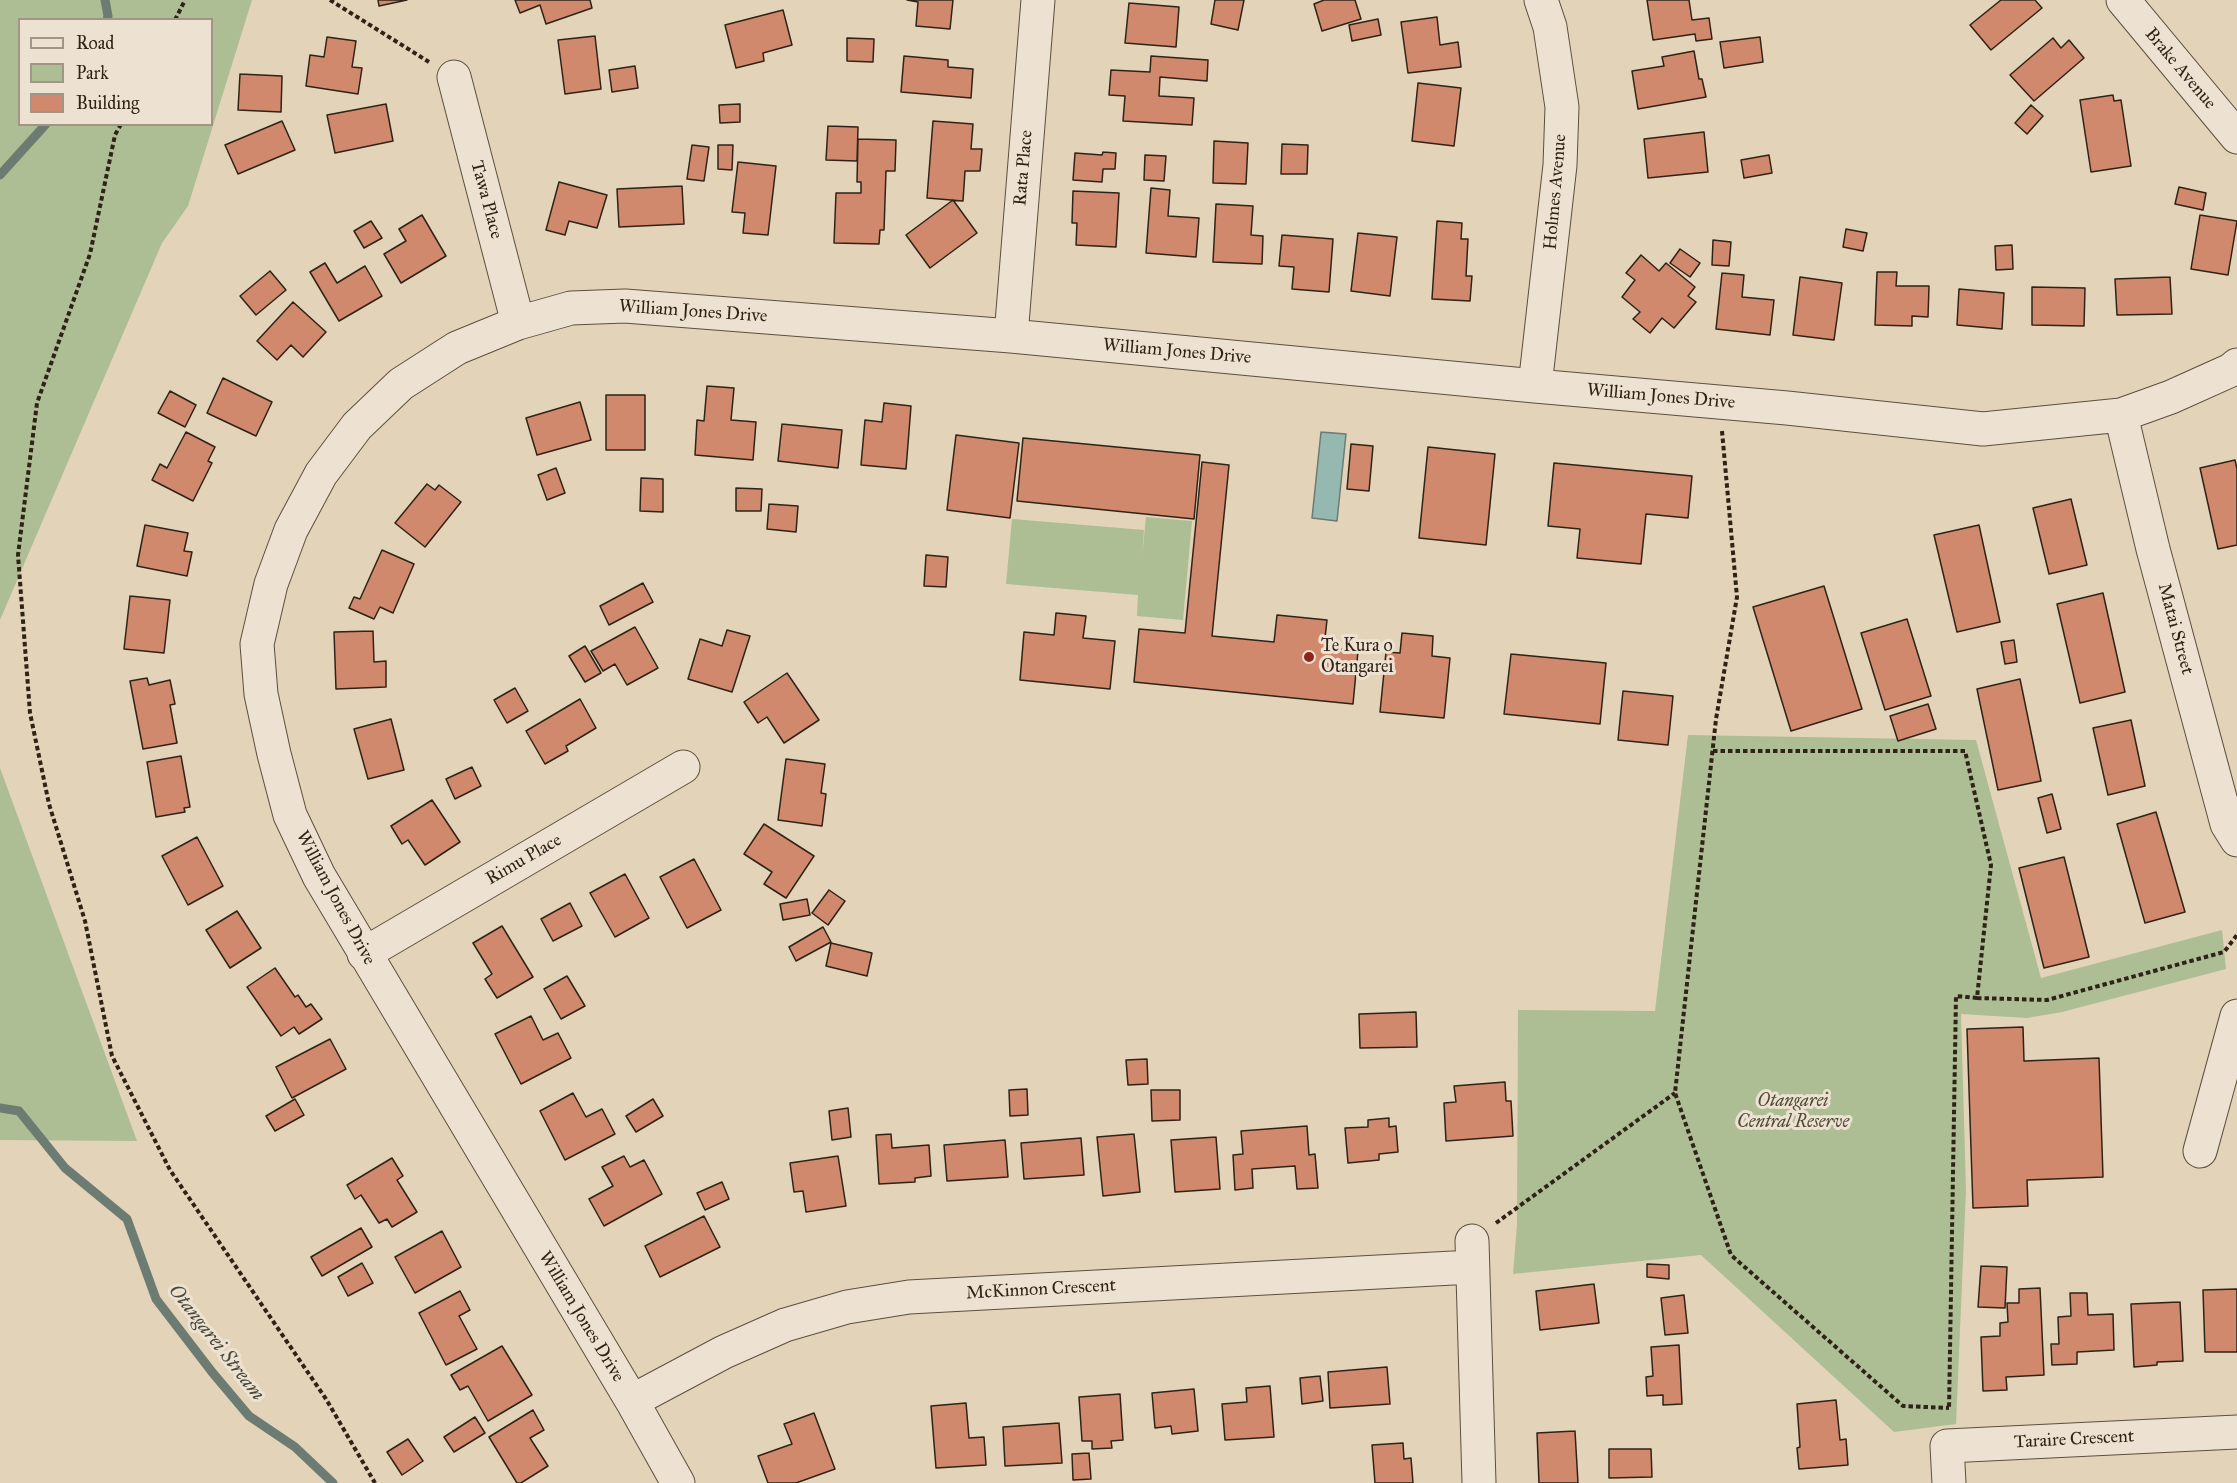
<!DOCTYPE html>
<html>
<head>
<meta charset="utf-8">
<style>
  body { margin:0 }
  #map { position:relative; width:2237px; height:1483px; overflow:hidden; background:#e3d3b8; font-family:"IM FELL Great Primer",serif }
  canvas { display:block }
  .legend { position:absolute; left:18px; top:18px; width:195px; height:108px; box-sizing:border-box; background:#ede2d1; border:2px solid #a19686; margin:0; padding:8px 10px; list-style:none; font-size:18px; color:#2e2316 }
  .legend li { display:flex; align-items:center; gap:12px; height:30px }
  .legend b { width:30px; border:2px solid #a19686 }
</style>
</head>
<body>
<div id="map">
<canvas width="2237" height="1483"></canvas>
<ul class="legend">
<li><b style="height:8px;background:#ede2d1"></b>Road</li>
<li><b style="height:16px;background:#adbe94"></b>Park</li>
<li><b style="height:16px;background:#d1896e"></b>Building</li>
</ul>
</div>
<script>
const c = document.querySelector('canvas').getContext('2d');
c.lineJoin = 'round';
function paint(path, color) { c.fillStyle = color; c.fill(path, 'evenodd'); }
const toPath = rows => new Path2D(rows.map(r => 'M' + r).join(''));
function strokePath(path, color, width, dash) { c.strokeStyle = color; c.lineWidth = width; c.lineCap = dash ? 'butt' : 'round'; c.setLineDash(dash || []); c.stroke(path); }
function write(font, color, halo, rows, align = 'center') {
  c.font = font + ' "IM FELL Great Primer",serif'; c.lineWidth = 6; c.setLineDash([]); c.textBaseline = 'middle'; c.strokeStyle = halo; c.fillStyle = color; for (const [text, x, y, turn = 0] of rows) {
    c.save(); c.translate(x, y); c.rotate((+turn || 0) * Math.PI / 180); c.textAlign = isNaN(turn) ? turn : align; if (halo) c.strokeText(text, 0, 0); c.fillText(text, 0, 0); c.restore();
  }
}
const green = toPath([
  [0,0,252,0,188,206,162,243,0,620],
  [20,20,212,20,212,124,20,124],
  [1146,517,1192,521,1183,620,1137,616,1138,595,1006,584,1012,519,1144,530,1142,557],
  [1688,735,1976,740,2041,978,2222,930,2226,969,2062,1012,2027,1018,1961,1014,1966,1190,1956,1424,1894,1432,1701,1255,1513,1274,1517,1225,1518,1010,1655,1011],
  [0,768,137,1141,0,1140]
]);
const water = toPath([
  [1321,432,1346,434,1337,521,1312,518,1321,432]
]);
const stream = toPath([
  [105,0,108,16,107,20],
  [0,175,46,124],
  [0,1108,19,1111,65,1168,127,1219,156,1299,212,1372,249,1416,295,1447,333,1483]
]);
const building = toPath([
  [378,0,407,0,379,6,378,0],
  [515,0,590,0,592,8,546,24,540,5,520,13,515,0],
  [907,0,953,0,950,29,916,26,918,2,907,0],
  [1215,0,1244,0,1238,30,1211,24,1215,0],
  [1324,0,1355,0,1361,19,1322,31,1314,4,1324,0],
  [1647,0,1689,0,1692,20,1709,18,1712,39,1696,41,1695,34,1653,40,1647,0],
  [2001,0,2035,0,2042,8,1991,50,1970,25,2001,0],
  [1129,3,1179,7,1176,47,1125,43,1129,3],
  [783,10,792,45,763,53,764,61,736,68,725,25,783,10],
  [1437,17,1440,45,1458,42,1461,67,1408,73,1401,22,1437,17],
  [1378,19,1381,35,1352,41,1349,25,1378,19],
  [595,36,601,89,565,94,558,40,595,36],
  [327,37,356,41,352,67,362,68,358,94,306,86,310,55,324,57,327,37],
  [1760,37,1763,62,1724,68,1720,42,1760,37],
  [847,38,874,39,873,62,847,61,847,38],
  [2053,38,2061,48,2069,40,2084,58,2034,101,2010,75,2053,38],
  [1694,51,1699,79,1702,79,1706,97,1638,109,1632,71,1664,66,1662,57,1694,51],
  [904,56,948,60,948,67,973,69,971,98,901,92,904,56],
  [1151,56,1208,60,1207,81,1160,77,1159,96,1194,98,1192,125,1123,121,1125,96,1109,95,1111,70,1150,72,1151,56],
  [635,66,638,88,612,92,609,70,635,66],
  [240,74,282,76,281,112,238,110,240,74],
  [1418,83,1461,88,1454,146,1412,141,1418,83],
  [2113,95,2114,101,2121,100,2131,166,2091,172,2080,100,2113,95],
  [386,104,393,141,335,153,327,115,386,104],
  [740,104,740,122,720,123,719,105,740,104],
  [2031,105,2043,116,2027,134,2015,123,2031,105],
  [282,121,295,150,238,174,225,145,282,121],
  [933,121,973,124,971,149,982,149,980,171,965,171,963,201,927,198,933,121],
  [828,126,858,127,857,161,826,160,828,126],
  [1704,132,1708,172,1648,178,1644,139,1704,132],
  [858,139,896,140,895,171,886,171,884,230,880,230,879,244,834,243,836,193,861,193,861,182,857,182,858,139],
  [1214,141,1248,143,1246,184,1213,183,1214,141],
  [1282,144,1308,145,1307,174,1281,174,1282,144],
  [692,145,709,147,704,181,687,179,692,145],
  [718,145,733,145,732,170,718,169,718,145],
  [1103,152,1116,153,1115,169,1103,169,1102,182,1073,180,1075,153,1102,155,1103,152],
  [1145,155,1166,156,1164,181,1144,180,1145,155],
  [1769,155,1772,173,1744,178,1741,160,1769,155],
  [738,162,776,166,768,235,743,233,745,213,732,212,738,162],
  [559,182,607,195,597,228,569,221,565,235,546,230,559,182],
  [682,186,684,224,619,227,617,189,682,186],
  [2179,187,2206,193,2203,210,2175,204,2179,187],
  [1151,188,1170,190,1168,216,1199,218,1196,257,1146,253,1151,188],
  [1073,191,1119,193,1116,247,1076,245,1077,223,1072,223,1073,191],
  [953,200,977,233,930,268,906,235,953,200],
  [1216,204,1253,206,1251,235,1263,236,1262,264,1213,262,1216,204],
  [422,215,446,256,401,283,384,254,406,241,399,229,422,215],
  [2200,215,2237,221,2228,275,2191,269,2200,215],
  [371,221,382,238,364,248,354,231,371,221],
  [1437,221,1462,223,1461,239,1468,239,1466,276,1472,276,1470,301,1432,299,1437,221],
  [1846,229,1867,233,1863,251,1843,247,1846,229],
  [1358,233,1397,237,1390,296,1351,291,1358,233],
  [1282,235,1333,239,1329,292,1292,289,1294,267,1279,266,1282,235],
  [1713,240,1731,242,1729,266,1712,265,1713,240],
  [2012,245,2013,269,1996,270,1995,246,2012,245],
  [1680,249,1700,263,1690,277,1670,263,1680,249],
  [1641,255,1659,271,1666,263,1695,287,1688,296,1696,302,1674,328,1662,318,1650,333,1633,319,1640,312,1622,297,1635,280,1626,273,1641,255],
  [325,263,337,283,365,266,382,296,339,321,310,272,325,263],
  [270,271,286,290,256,315,240,296,270,271],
  [1877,272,1897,272,1896,286,1929,286,1928,317,1912,316,1912,326,1875,325,1877,272],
  [1722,273,1744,275,1742,297,1774,300,1770,335,1716,329,1722,273],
  [1800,277,1842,283,1834,340,1793,335,1800,277],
  [2170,277,2172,314,2117,315,2115,279,2170,277],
  [2032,287,2085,288,2084,326,2032,325,2032,287],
  [1959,289,2004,293,2002,329,1957,325,1959,289],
  [293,302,326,332,303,357,291,345,277,360,257,341,293,302],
  [223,378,272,402,256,436,207,413,223,378],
  [707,386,734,388,731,420,756,422,753,460,695,455,697,420,704,421,707,386],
  [170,391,196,405,185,427,158,413,170,391],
  [606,395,645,395,645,450,606,450,606,395],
  [580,402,591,440,537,455,526,418,580,402],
  [884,403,911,406,906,469,861,465,865,420,882,422,884,403],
  [782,424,842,430,838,468,778,461,782,424],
  [186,432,215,447,208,461,212,463,193,501,152,480,160,464,167,468,186,432],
  [956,435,1019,443,1010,518,947,510,956,435],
  [1023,438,1200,455,1194,519,1017,501,1023,438],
  [1351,444,1373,446,1369,491,1347,489,1351,444],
  [1428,447,1495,454,1486,545,1419,538,1428,447],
  [2235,460,2237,469,2237,545,2218,549,2200,468,2235,460],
  [1202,462,1229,465,1212,636,1274,642,1277,615,1327,620,1324,647,1358,651,1353,704,1134,682,1139,629,1185,633,1202,462],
  [1554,463,1692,476,1688,518,1646,514,1641,564,1577,558,1580,529,1548,526,1554,463],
  [556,468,565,493,547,500,538,475,556,468],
  [641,478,663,479,663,512,640,511,641,478],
  [427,484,435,490,439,485,461,502,425,547,395,523,427,484],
  [736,488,762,489,761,511,736,511,736,488],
  [2071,499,2087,565,2049,574,2033,508,2071,499],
  [769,504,798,506,796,532,767,529,769,504],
  [145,525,188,533,184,551,192,552,187,576,137,566,145,525],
  [1979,525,2000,622,1957,632,1934,535,1979,525],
  [382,550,414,564,393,613,380,607,374,619,349,608,354,597,360,599,382,550],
  [926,555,948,557,946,587,924,586,926,555],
  [643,583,653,602,609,625,600,606,643,583],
  [1824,586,1862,709,1791,731,1753,607,1824,586],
  [2103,593,2125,692,2080,703,2057,604,2103,593],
  [130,596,170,600,164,653,124,649,130,596],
  [1056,613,1086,616,1083,638,1115,641,1110,689,1020,680,1024,632,1054,635,1056,613],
  [1907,619,1931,696,1885,710,1861,633,1907,619],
  [635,627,658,668,627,685,615,664,603,671,591,651,635,627],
  [727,630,750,636,732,692,688,679,700,639,722,646,727,630],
  [373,631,374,662,386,661,386,687,336,689,334,632,373,631],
  [1402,633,1433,636,1432,656,1450,658,1444,718,1380,712,1386,652,1400,653,1402,633],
  [2014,640,2017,662,2005,664,2001,642,2014,640],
  [585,646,601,673,585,682,569,656,585,646],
  [1511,654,1606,663,1600,724,1504,714,1511,654],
  [787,673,819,720,784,743,767,717,758,723,744,702,787,673],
  [147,678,149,685,170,680,175,704,170,705,177,743,143,749,130,681,147,678],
  [2020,679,2041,781,1998,790,1977,689,2020,679],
  [515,688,528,711,507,723,494,700,515,688],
  [1623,691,1673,696,1668,745,1618,740,1623,691],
  [580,699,596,728,566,746,568,751,545,764,526,731,580,699],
  [1928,704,1936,729,1898,741,1890,716,1928,704],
  [391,719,404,770,368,779,354,729,391,719],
  [2131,720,2145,786,2108,795,2093,728,2131,720],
  [181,756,190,807,184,808,185,812,156,817,147,762,181,756],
  [786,759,825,764,821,793,826,794,822,826,778,820,786,759],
  [472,767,481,786,455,799,446,779,472,767],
  [2052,794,2061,829,2047,833,2038,798,2052,794],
  [432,800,460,842,425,865,408,840,402,844,391,826,432,800],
  [2156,812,2185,912,2145,923,2117,824,2156,812],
  [764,824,814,856,786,898,764,884,772,872,744,854,764,824],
  [197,837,223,886,188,905,162,856,197,837],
  [2064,857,2089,957,2044,968,2019,868,2064,857],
  [694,859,721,910,687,928,660,877,694,859],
  [625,874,649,918,615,937,590,893,625,874],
  [829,890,845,901,828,925,812,913,829,890],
  [807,899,810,915,783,920,780,904,807,899],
  [570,903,582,926,553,941,541,919,570,903],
  [237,911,261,948,230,968,206,930,237,911],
  [502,926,533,977,497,998,485,979,492,974,473,943,502,926],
  [823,927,831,942,796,961,789,947,823,927],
  [831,943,872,953,867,976,826,966,831,943],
  [275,968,295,997,298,995,306,1007,311,1004,322,1019,299,1034,294,1027,281,1036,247,987,275,968],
  [567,976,585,1006,561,1019,544,989,567,976],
  [1416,1012,1417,1047,1360,1048,1359,1014,1416,1012],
  [531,1016,543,1040,558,1033,571,1058,521,1084,495,1034,531,1016],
  [2023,1027,2024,1061,2099,1058,2103,1177,2027,1180,2028,1206,1973,1208,1967,1029,2023,1027],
  [330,1039,346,1069,292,1098,276,1067,330,1039],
  [1147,1059,1148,1084,1128,1085,1126,1060,1147,1059],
  [1505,1082,1506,1101,1511,1101,1513,1136,1446,1141,1444,1103,1456,1102,1454,1086,1505,1082],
  [1027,1089,1028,1115,1010,1116,1009,1090,1027,1089],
  [1151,1090,1180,1090,1180,1120,1152,1121,1151,1090],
  [573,1093,586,1117,602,1109,615,1134,565,1160,540,1111,573,1093],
  [295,1099,304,1115,275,1131,266,1116,295,1099],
  [653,1099,663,1116,636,1132,626,1116,653,1099],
  [848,1108,851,1137,832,1140,829,1111,848,1108],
  [1389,1118,1389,1127,1396,1126,1398,1152,1379,1154,1379,1160,1348,1163,1345,1128,1368,1127,1368,1120,1389,1118],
  [1307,1126,1309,1155,1315,1154,1318,1188,1297,1189,1295,1166,1252,1169,1253,1188,1235,1190,1233,1155,1243,1154,1241,1131,1307,1126],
  [891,1134,892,1148,929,1145,931,1176,915,1178,915,1182,879,1184,876,1135,891,1134],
  [1134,1134,1140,1192,1103,1196,1097,1137,1134,1134],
  [1216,1137,1220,1189,1175,1192,1171,1140,1216,1137],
  [1081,1138,1084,1175,1024,1179,1021,1143,1081,1138],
  [1005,1140,1008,1177,947,1181,944,1145,1005,1140],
  [624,1156,630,1167,644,1160,662,1194,604,1226,589,1199,613,1186,602,1167,624,1156],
  [838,1156,846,1206,806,1212,803,1191,794,1192,790,1163,838,1156],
  [392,1158,403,1176,397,1180,417,1212,392,1227,387,1219,379,1223,361,1195,355,1199,347,1185,392,1158],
  [722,1182,729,1199,705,1210,697,1193,722,1182],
  [704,1216,720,1247,660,1277,645,1246,704,1216],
  [361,1228,372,1247,322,1276,311,1257,361,1228],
  [442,1231,461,1267,415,1293,395,1257,442,1231],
  [362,1263,373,1283,348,1296,338,1277,362,1263],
  [1647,1264,1669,1265,1669,1279,1647,1277,1647,1264],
  [1981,1266,2007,1267,2005,1308,1978,1307,1981,1266],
  [1594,1284,1599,1323,1540,1330,1536,1291,1594,1284],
  [2040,1288,2044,1375,2006,1377,2007,1390,1983,1391,1981,1337,2000,1336,2000,1323,2008,1322,2007,1303,2019,1303,2019,1289,2040,1288],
  [2237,1289,2237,1352,2205,1352,2203,1290,2237,1289],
  [460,1291,470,1310,459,1316,477,1349,446,1365,419,1313,460,1291],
  [2070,1293,2087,1293,2088,1315,2113,1314,2114,1350,2077,1352,2077,1364,2052,1365,2051,1344,2059,1344,2058,1317,2071,1316,2070,1293],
  [1684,1295,1688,1333,1665,1335,1661,1298,1684,1295],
  [2180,1302,2183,1361,2157,1362,2157,1365,2134,1367,2131,1304,2180,1302],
  [1679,1345,1682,1404,1663,1405,1663,1395,1647,1396,1646,1377,1653,1376,1651,1347,1679,1345],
  [502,1346,532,1395,488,1421,468,1386,460,1390,451,1375,502,1346],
  [1387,1367,1390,1404,1330,1408,1328,1372,1387,1367],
  [1320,1376,1323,1401,1302,1404,1300,1378,1320,1376],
  [1270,1386,1274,1437,1225,1440,1222,1404,1247,1402,1246,1388,1270,1386],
  [1194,1389,1198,1431,1172,1434,1171,1426,1155,1428,1152,1393,1194,1389],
  [1120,1394,1123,1440,1111,1441,1112,1448,1092,1449,1092,1441,1082,1441,1079,1397,1120,1394],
  [1836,1400,1840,1440,1846,1439,1848,1465,1799,1469,1797,1448,1800,1447,1797,1404,1836,1400],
  [966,1403,969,1438,984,1437,986,1465,936,1468,931,1406,966,1403],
  [533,1410,544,1430,530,1438,548,1466,521,1483,517,1483,489,1437,533,1410],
  [814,1413,835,1469,796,1483,768,1483,758,1456,792,1444,784,1424,814,1413],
  [475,1417,485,1433,454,1452,444,1437,475,1417],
  [1059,1423,1062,1463,1005,1466,1003,1427,1059,1423],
  [1575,1431,1578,1483,1539,1483,1537,1433,1575,1431],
  [408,1439,423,1461,402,1475,387,1452,408,1439],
  [1403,1443,1404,1459,1411,1458,1413,1483,1375,1483,1372,1445,1403,1443],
  [1609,1449,1651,1449,1652,1477,1609,1478,1609,1449],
  [1089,1453,1091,1479,1073,1480,1072,1454,1089,1453]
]);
const path = toPath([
  [330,0,429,62],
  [175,20,185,0],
  [121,124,115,135,90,254,37,403,18,555,30,713,49,804,85,921,112,1056,170,1170,326,1399,375,1483],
  [1722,431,1737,597,1716,719,1675,1093,1731,1255,1903,1406,1949,1408],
  [1713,751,1965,751,1991,865,1977,998,1956,996,1949,1409],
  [1977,998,2047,1000,2224,952,2237,935],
  [1496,1223,1675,1093]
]);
const minor = toPath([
  [2123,0,2237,137],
  [454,77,518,323],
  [1011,336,1038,0],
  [1535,386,1560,165,1562,107,1550,27,1541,0],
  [2121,415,2153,549,2227,824,2237,840],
  [364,954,683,767],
  [2200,1151,2237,1016],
  [1472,1241,1479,1483],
  [632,1401,724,1352,785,1325,847,1307,909,1297,1472,1267],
  [678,1483,632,1401,319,876,290,815,274,754,261,694,257,644,271,584,291,530,321,474,357,426,401,384,457,348,518,323,571,308,625,306,1011,336,1535,386,1787,408,1983,429,2121,415,2171,397,2231,370,2237,365],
  [1949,1483,1947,1446,2237,1432]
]);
const markers = [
  [1309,657,6,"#8f2418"]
];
const streetNames = [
  ["Brake Avenue",2180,69,50],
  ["Rata Place",1024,168,-85],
  ["Holmes Avenue",1556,192,-85],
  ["Tawa Place",486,200,75],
  ["William Jones Drive",693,312,4],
  ["William Jones Drive",1177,352,5],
  ["William Jones Drive",1661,397,5],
  ["Matai Street",2175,629,75],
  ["Rimu Place",524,860,-30],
  ["William Jones Drive",335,898,62],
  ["McKinnon Crescent",1041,1290,-3],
  ["William Jones Drive",581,1317,59],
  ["Taraire Crescent",2074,1440,-3]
];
const poiNames = [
  ["Te Kura o",1321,647],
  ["Otangarei",1321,668]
];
const parkNames = [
  ["Otangarei",1793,1102],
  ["Central Reserve",1793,1123]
];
const waterNames = [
  ["Otangarei Stream",216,1343,52]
];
paint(green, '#adbe94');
paint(water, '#95b8b0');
strokePath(water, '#6c7c72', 1.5);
strokePath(stream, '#6c7c72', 9);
paint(building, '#d1896e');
strokePath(building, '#2e2316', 1.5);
strokePath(minor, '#5b4f3e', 35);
strokePath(path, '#2e2316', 4, [4.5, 3]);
strokePath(minor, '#ede2d1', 33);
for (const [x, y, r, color] of markers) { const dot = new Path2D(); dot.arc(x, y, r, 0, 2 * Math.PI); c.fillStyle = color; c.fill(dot); strokePath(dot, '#ede2d1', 2); }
write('18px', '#2e2316', '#ede2d1', streetNames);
write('18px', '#2e2316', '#ede2d1', poiNames, 'left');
write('italic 18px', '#4e4a36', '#ede2d1', parkNames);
write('italic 20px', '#48483c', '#ede2d1', waterNames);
</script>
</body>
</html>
